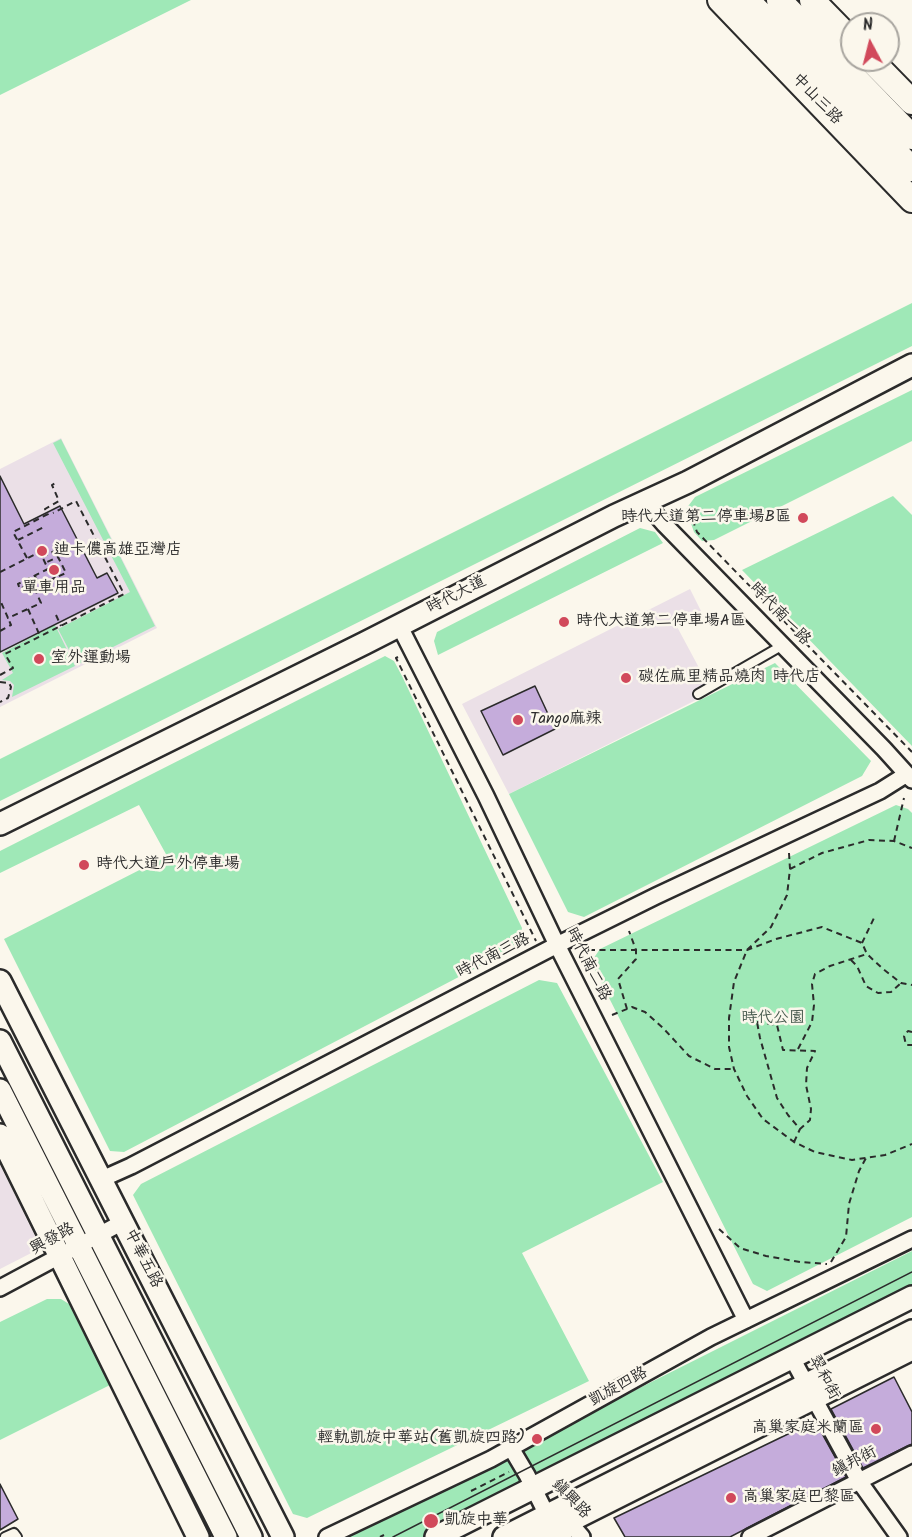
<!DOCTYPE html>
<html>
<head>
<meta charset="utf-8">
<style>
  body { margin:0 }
  #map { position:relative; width:912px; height:1537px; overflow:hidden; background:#fbf7ec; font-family:Kalam,sans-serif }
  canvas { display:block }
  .north { position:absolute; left:840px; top:12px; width:60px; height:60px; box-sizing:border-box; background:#fbf7ec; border:2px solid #a8a59f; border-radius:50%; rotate:353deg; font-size:16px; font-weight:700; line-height:24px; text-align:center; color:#2b2b2b }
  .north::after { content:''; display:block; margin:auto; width:21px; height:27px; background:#d1495b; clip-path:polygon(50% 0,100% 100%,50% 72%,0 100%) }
</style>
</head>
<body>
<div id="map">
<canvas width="912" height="1537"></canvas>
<div class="north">N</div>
</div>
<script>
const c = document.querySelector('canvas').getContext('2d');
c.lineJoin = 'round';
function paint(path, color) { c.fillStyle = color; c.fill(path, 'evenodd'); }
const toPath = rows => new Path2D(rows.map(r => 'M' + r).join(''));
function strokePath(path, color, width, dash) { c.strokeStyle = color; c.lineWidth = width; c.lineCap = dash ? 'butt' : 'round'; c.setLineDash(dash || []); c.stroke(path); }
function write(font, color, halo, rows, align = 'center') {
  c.font = font + ' Kalam,"LXGW WenKai TC",sans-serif'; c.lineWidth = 5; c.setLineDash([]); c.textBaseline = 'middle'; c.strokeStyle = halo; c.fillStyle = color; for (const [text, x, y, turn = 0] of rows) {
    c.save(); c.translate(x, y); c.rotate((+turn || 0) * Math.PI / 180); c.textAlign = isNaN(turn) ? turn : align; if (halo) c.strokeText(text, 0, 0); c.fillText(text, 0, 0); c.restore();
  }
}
const built = toPath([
  [61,438,157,628,0,707,0,469],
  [690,589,701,611,675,623,712,692,509,794,462,704],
  [0,1165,41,1248,0,1269]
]);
const green = toPath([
  [0,0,191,0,0,95],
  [912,303,912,346,0,801,0,759],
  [912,390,912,441,714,540,702,541,694,532,686,509,695,497],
  [61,439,155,626,77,665,58,629,130,592,53,443],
  [893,496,912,515,912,746,742,570],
  [640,528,655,532,663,543,438,655,434,641,437,632],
  [55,625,75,666,12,697,14,685,10,681,2,680,13,673,2,653],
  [385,656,394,661,402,676,522,928,518,946,124,1152,110,1151,4,939,167,856,139,805,0,873,0,851],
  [775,663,871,761,862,776,584,917,568,912,509,794],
  [896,805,908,809,912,813,912,1217,767,1291,753,1284,591,962,600,949],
  [539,980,557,983,663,1182,522,1253,589,1381,307,1518,293,1514,133,1195,141,1184],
  [912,1251,912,1293,428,1537,343,1537],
  [47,1299,61,1299,69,1304,110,1385,0,1440,0,1322]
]);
const building = toPath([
  [0,476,24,524,60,506,97,578,107,573,118,593,0,652,0,476],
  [535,686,555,729,503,755,481,711,535,686],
  [894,1377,912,1412,912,1444,863,1468,831,1409,894,1377],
  [815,1421,846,1477,730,1537,625,1537,614,1518,815,1421],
  [0,1484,18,1519,0,1530,0,1484]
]);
const path = toPath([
  [689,510,697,532,912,752],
  [18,540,46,526],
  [42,557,61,548],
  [27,558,13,532,48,514,45,509,59,501,52,485,57,482],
  [48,569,51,570,55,578],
  [0,572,40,552,48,569,30,578,41,603,8,618,0,600],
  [35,576,39,585,66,573,58,557,45,563],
  [30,578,18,584,20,589,31,583],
  [28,609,40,636],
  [56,615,61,626],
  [0,631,11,625,8,618],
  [398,657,396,658,536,941],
  [0,675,13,668,5,654,124,594,76,501,53,513],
  [0,682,9,683,11,687,8,698,0,702],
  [894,841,904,798],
  [789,853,790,869,787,895,771,927,747,950,734,982,729,1018,729,1047,734,1069,747,1096,763,1119,794,1142,815,1152,852,1160,885,1155,912,1144],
  [790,869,822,853,869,840,894,841,912,848],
  [862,943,874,918],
  [589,950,747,950,776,939,822,927,862,943,867,954,883,969,901,983,912,985],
  [851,960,857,966,866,986,878,993,891,992,901,983],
  [627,1009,618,979,636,959,636,950,629,931],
  [612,1015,632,1007,645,1012,663,1028,689,1056,715,1069,734,1069],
  [757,1022,777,1025,783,1050,815,1051,807,1068,806,1085,811,1109,810,1120,800,1129,788,1115,777,1098,760,1038,757,1022],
  [912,1032,908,1031,904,1036,906,1045,912,1045],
  [798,1049,812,1022,814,1005,812,984,815,974,830,966,867,954],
  [794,1142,800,1129],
  [719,1229,740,1248,766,1256,800,1262,827,1264],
  [831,1262,846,1237,849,1204,859,1171,866,1158],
  [471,1491,509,1472],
  [380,1537,384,1535]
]);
const lane = toPath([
  [698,694,783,645],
  [5,1537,14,1533,17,1537]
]);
const street = toPath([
  [644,501,664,524,884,749,912,780],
  [399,625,486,796,557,945,746,1320],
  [102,1179,131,1166,557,945,656,896,880,791,907,774],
  [0,1288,123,1222],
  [792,1358,859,1481,899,1537],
  [511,1448,527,1475,547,1515,564,1537],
  [564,1516,582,1537],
  [327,1537,491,1459,711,1337,912,1239],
  [750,1537,912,1454]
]);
const secondary = toPath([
  [0,824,365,643,614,516,688,482,912,365],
  [0,981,283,1537],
  [0,1041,251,1537],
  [0,1090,226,1537],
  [0,1135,198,1537],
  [436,1537,912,1297],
  [504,1537,912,1331],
  [538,1537,912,1349]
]);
const primary = toPath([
  [720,0,912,200],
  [747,0,912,169],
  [779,0,912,137],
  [812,0,852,41],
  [871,60,912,102]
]);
const tram = toPath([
  [393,1537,912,1272]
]);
const markers = [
  [803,518,6,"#d1495b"],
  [42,551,6,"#d1495b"],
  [54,570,6,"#d1495b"],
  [564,622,6,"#d1495b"],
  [39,659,6,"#d1495b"],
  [626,678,6,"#d1495b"],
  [518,720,6,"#d1495b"],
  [84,865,6,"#d1495b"],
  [876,1429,6,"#d1495b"],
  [537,1439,6,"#d1495b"],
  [731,1498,6,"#d1495b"],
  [431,1521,8,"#d1495b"]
];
const streetNames = [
  ["中山三路",816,100,46],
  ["時代大道",457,596,-27],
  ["時代南一路",779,615,46],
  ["時代南三路",494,957,-27],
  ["時代南二路",587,965,63],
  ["興發路",53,1240,-29],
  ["中華五路",142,1259,63],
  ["翠和街",823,1378,62],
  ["凱旋四路",619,1388,-29],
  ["鎮邦街",855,1463,-27],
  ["鎮興路",570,1500,46]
];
const poiNames = [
  ["時代大道第二停車場B區",791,518,"right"],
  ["迪卡儂高雄亞灣店",54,551],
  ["單車用品",54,589,"center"],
  ["時代大道第二停車場A區",576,622],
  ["室外運動場",51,659],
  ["碳佐麻里精品燒肉 時代店",638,678],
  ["Tango麻辣",530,720],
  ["時代大道戶外停車場",96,865],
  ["高巢家庭米蘭區",864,1429,"right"],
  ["輕軌凱旋中華站(舊凱旋四路)",525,1439,"right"],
  ["高巢家庭巴黎區",743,1498],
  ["凱旋中華",444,1521]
];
const parkNames = [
  ["時代公園",773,1019]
];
paint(built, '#ebe0e7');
paint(green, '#9fe8b7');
paint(building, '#c5acdb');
strokePath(building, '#2b2b2b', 1.5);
strokePath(lane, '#2b2b2b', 12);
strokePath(street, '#2b2b2b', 20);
strokePath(secondary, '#2b2b2b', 26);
strokePath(primary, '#2b2b2b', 28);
strokePath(path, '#2b2b2b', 2, [6, 4.5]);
strokePath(lane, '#fbf7ec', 8);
strokePath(street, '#fbf7ec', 15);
strokePath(secondary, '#fbf7ec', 21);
strokePath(primary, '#fbf7ec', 24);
strokePath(tram, '#2b2b2b', 1.5);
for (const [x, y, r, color] of markers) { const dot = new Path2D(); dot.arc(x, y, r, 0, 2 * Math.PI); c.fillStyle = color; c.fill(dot); strokePath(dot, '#fbf7ec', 2); }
write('16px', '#2b2b2b', '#fbf7ec', streetNames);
write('16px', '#2b2b2b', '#fbf7ec', poiNames, 'left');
write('16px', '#485a4e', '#fbf7ec', parkNames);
</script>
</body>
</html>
